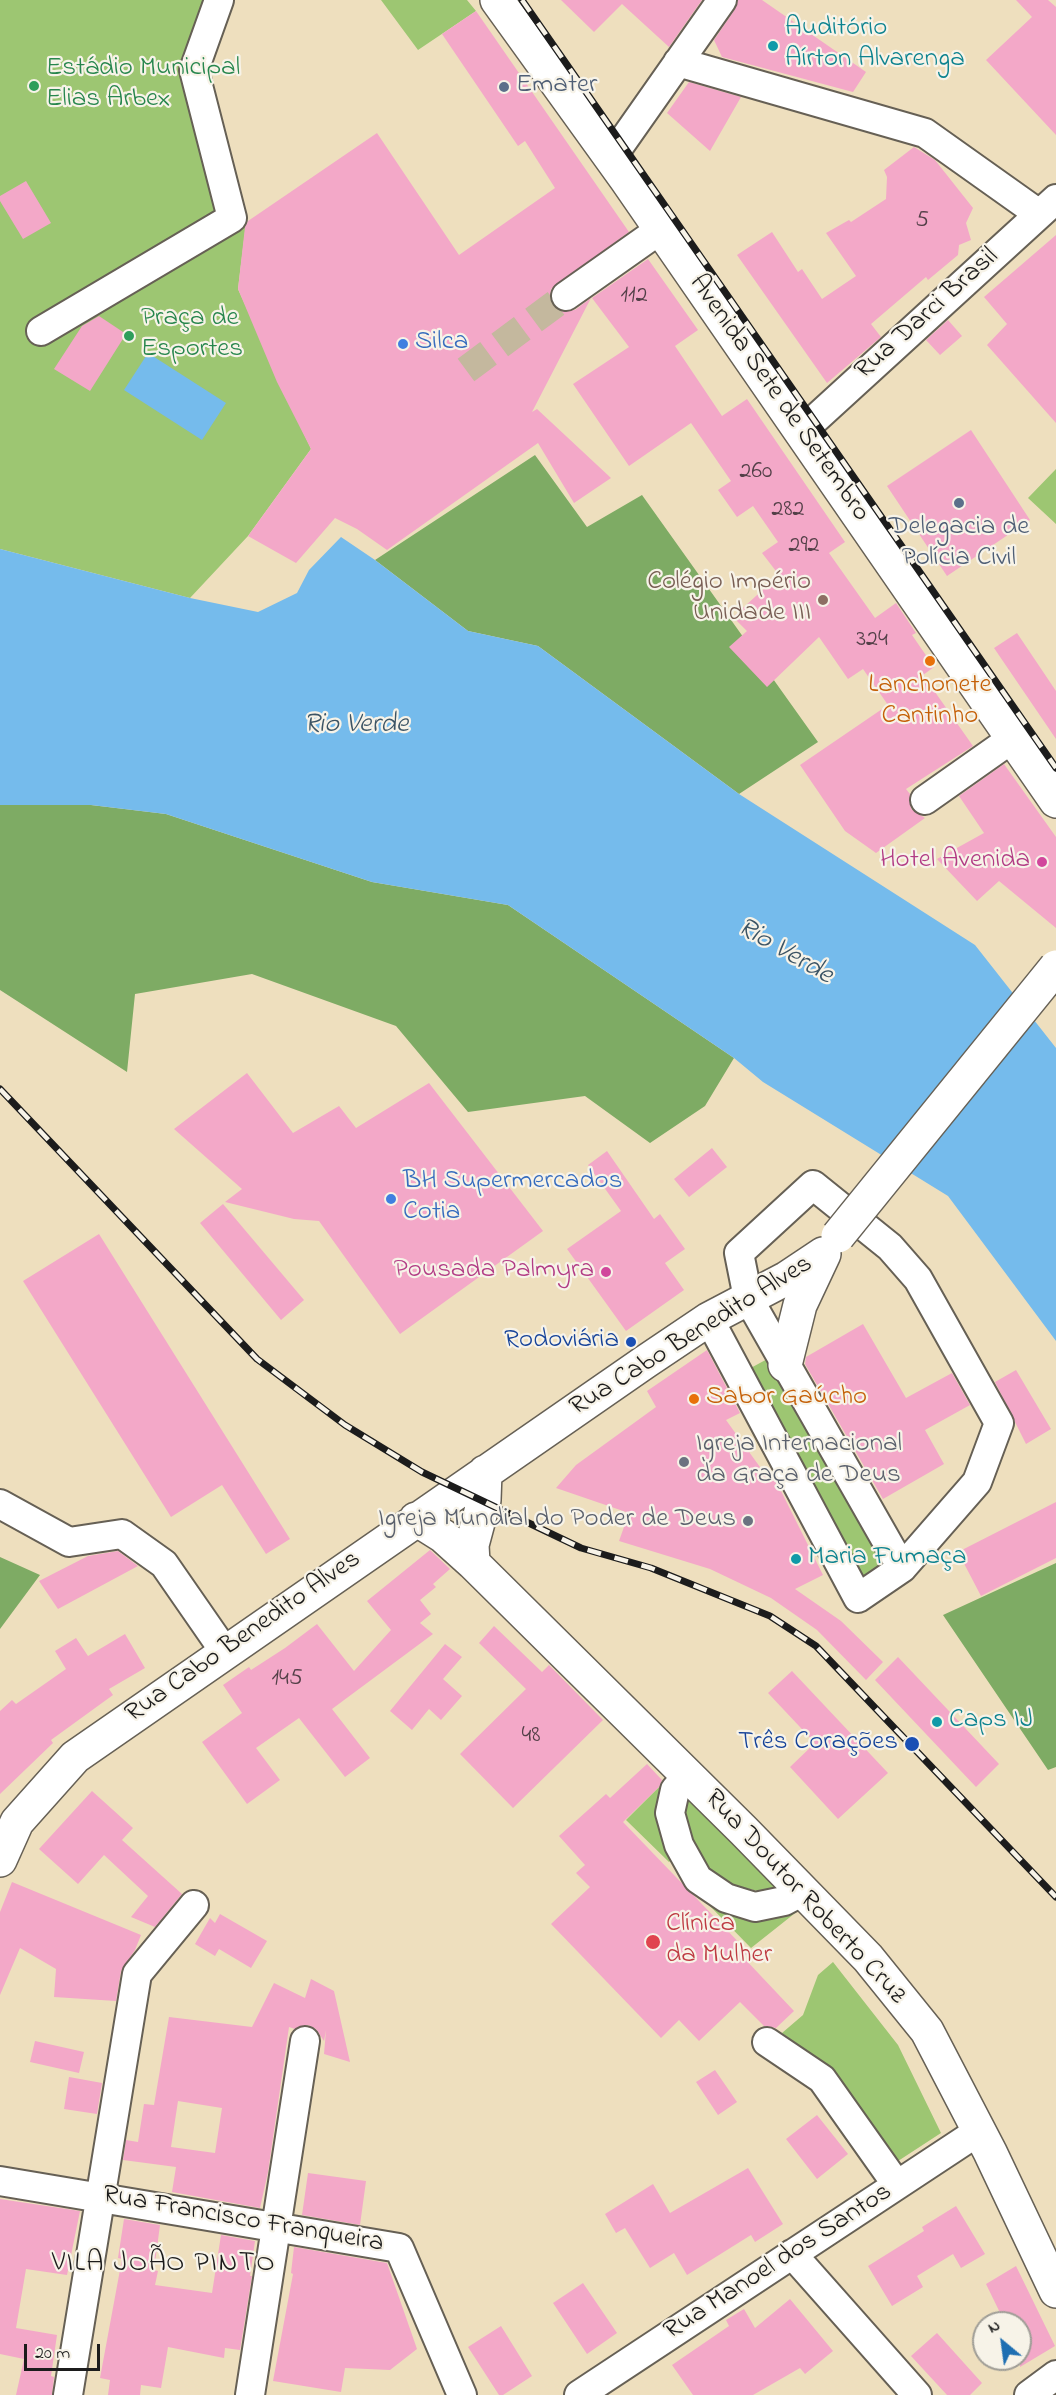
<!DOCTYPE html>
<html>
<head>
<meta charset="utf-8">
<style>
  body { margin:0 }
  #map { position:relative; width:1056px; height:2395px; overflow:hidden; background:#eedfbe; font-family:"Indie Flower",sans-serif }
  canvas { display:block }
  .north { position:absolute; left:972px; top:2311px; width:60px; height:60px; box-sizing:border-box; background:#f7f3e8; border:2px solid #9f9d96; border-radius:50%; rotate:331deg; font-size:16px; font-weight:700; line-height:24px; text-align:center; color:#1c1c1c }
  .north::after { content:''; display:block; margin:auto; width:21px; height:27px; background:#1f6fb2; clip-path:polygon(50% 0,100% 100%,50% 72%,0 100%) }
  .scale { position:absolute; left:24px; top:2344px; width:76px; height:27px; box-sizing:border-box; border:3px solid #1c1c1c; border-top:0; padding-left:8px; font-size:18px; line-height:21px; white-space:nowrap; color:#1c1c1c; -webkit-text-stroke:4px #f7f3e8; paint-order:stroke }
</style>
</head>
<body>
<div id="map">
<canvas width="1056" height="2395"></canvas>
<div class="north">N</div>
<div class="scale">20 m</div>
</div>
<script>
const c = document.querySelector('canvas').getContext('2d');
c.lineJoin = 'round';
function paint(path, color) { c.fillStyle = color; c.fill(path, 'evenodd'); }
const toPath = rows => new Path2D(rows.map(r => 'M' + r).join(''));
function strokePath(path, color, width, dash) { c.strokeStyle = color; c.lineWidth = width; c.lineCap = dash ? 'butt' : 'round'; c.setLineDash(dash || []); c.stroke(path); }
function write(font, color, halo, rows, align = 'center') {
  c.font = font + ' "Indie Flower",sans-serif'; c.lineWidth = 4.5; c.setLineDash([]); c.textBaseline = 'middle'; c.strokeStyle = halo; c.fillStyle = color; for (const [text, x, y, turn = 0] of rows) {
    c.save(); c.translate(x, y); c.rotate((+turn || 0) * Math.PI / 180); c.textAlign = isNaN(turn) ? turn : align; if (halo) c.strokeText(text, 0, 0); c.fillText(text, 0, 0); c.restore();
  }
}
const green = toPath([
  [0,0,229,0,205,79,237,175,246,223,238,289,311,449,248,536,190,598,0,549],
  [381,0,467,0,476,11,418,50],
  [1056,469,1056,524,1028,498],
  [771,1357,887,1570,863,1583,747,1370],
  [666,1780,676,1856,669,1862,626,1820],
  [681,1793,781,1891,762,1892,741,1887,722,1881,704,1867,682,1835],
  [706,1902,792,1904,799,1910,751,1948],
  [833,1962,898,2045,941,2133,895,2163,830,2068,782,2033,803,2015,818,1975]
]);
const forest = toPath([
  [535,455,587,527,642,495,818,742,739,794,538,646,468,631,375,560],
  [0,805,91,805,166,814,372,882,508,905,734,1058,705,1106,650,1143,585,1096,468,1112,396,1026,252,974,135,994,127,1072,0,990],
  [0,1557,40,1575,0,1629],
  [1056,1563,1056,1767,1048,1770,943,1615]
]);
const water = toPath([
  [148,353,226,403,202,440,124,390],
  [341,537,375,560,468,631,538,646,739,794,975,945,1056,1048,1056,1341,948,1196,763,1082,734,1058,508,905,372,882,166,814,91,805,0,805,0,549,190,598,258,612,297,593,309,570]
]);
const building = toPath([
  [561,0,702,0,669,47,622,4,594,32],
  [738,0,762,0,866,72,853,92,722,57,714,40,735,9],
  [1016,0,1048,0,1056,7,1056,135,986,60,1032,17],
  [476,11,629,232,551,289,550,298,553,306,560,311,575,310,591,298,532,412,537,409,611,478,574,503,538,443,387,550,357,529,335,518,296,563,248,536,311,449,277,382,238,289,245,227,248,221,377,133,459,255,555,188,525,141,518,146,442,34],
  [689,82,741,97,710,151,667,113],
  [914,147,935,160,973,208,966,223,971,240,959,245,958,255,928,280,926,277,871,324,881,337,827,383,737,255,772,232,798,272,802,269,822,299,856,276,826,233,849,220,851,222,886,199,887,177,884,170],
  [26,181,51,223,23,239,0,201,0,196],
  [1056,235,1056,423,987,345,1007,324,984,297],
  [648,259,698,330,675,346,722,416,747,399,845,542,829,553,875,618,896,603,916,633,912,635,934,667,923,675,973,746,906,789,910,794,911,809,925,818,876,853,845,831,800,765,888,705,863,669,848,679,819,637,767,687,729,647,747,631,733,617,779,575,762,553,778,542,753,506,737,517,718,490,731,481,691,423,629,466,573,384,629,347,592,298],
  [99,316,126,334,90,391,54,369,82,326],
  [948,320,962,336,940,355,926,340],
  [971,430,1030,520,947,576,887,486],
  [1017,633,1056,691,1056,739,994,648],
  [1004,764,1056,837,1056,928,999,881,977,901,937,859,984,833,959,796],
  [247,1073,293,1133,339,1106,356,1128,429,1083,543,1231,400,1334,319,1221,294,1219,225,1202,242,1189,174,1129],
  [712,1148,727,1167,689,1197,674,1179],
  [607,1151,654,1219,660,1214,685,1249,665,1263,684,1290,626,1331,567,1249,621,1211,588,1165],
  [223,1204,304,1300,281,1320,200,1223],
  [99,1234,290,1539,266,1554,222,1485,171,1517,23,1281],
  [863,1324,906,1398,952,1373,970,1405,925,1430,944,1464,883,1499,805,1364,806,1357],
  [707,1350,740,1413,726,1420,765,1474,770,1469,823,1575,795,1589,841,1621,883,1662,866,1680,817,1630,771,1598,710,1569,619,1541,629,1513,556,1488,576,1465,656,1407,647,1391],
  [1016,1370,1051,1429,1026,1444,995,1382],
  [1056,1502,1056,1558,981,1596,958,1552],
  [430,1550,450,1569,433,1584,436,1587,420,1600,431,1614,420,1623,433,1634,332,1709,370,1758,345,1777,299,1718,256,1748,280,1780,247,1804,202,1742,242,1713,223,1685,249,1667,251,1670,285,1648,317,1624,354,1671,391,1630,367,1601],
  [118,1551,138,1566,58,1609,39,1581,88,1556],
  [494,1626,542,1672,549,1665,603,1720,513,1808,460,1754,526,1689,479,1643],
  [125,1634,145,1668,109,1689,113,1695,51,1740,53,1743,0,1794,0,1711,12,1700,16,1704,66,1669,55,1651,76,1638,88,1656],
  [445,1644,462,1657,443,1679,462,1696,441,1720,429,1709,412,1730,390,1711],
  [898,1657,999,1764,976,1787,875,1680],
  [792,1671,888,1773,838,1819,790,1767,815,1743,768,1693],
  [647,1764,662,1780,659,1787,623,1822,749,1953,743,1957,794,2011,776,2028,764,2026,740,2002,699,2041,679,2020,661,2038,551,1924,590,1887,576,1873,585,1865,559,1836,606,1794,610,1798],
  [92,1791,133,1828,122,1840,182,1894,155,1927,131,1917,148,1896,104,1855,78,1884,39,1849],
  [12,1882,141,1935,135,1950,121,1971,116,2001,54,1997,56,1969,20,1948,0,1995,0,1912],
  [220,1914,267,1941,251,1968,219,1949,215,1956,195,1944,210,1918,215,1923],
  [311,1979,334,1991,350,2062,324,2054,326,2030,324,2041,316,2029,308,2025,295,2029,289,2027,268,2172,260,2208,172,2192,176,2167,123,2160,126,2140,138,2142,144,2104,154,2105,169,2017,252,2027,274,1983,305,1998],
  [178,2101,222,2108,215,2153,171,2147],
  [35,2041,84,2052,79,2073,30,2062],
  [715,2070,737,2102,718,2115,696,2082],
  [69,2077,102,2083,97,2114,64,2109],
  [817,2115,848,2154,817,2179,786,2139],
  [748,2168,783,2224,755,2242,751,2235,687,2275,674,2253,650,2268,625,2228,616,2233,605,2214,653,2184,670,2213],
  [308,2173,366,2181,360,2225,302,2215],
  [0,2199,80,2211,67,2275,26,2269,16,2328,57,2335,51,2376,54,2377,52,2395,16,2395,24,2359,0,2354],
  [956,2206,985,2254,961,2268,953,2254,917,2276,923,2287,892,2306,868,2266,924,2231,922,2227],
  [124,2219,160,2225,154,2270,158,2271,155,2285,212,2293,221,2235,255,2241,250,2276,252,2276,240,2350,225,2348,224,2358,168,2347,161,2388,141,2385,140,2395,108,2395,110,2380,100,2378,122,2259,118,2258],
  [294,2247,387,2263,417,2349,390,2370,345,2368,341,2392,273,2381,293,2274,291,2273],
  [1016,2266,1055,2346,1020,2367,1020,2323,1005,2323,986,2284],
  [583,2283,617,2333,587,2354,553,2303],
  [790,2299,833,2351,805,2374,800,2368,753,2395,693,2395,672,2365,729,2326,726,2320,744,2309,755,2328],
  [501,2326,532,2376,503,2395,499,2395,468,2347],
  [937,2333,982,2383,970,2395,947,2395,911,2356]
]);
const minorTunnel = toPath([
  [466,370,566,296]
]);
const minor = toPath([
  [678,62,925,133,1039,214],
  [611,158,722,0],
  [566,296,661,229],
  [41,331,232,218,194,70,219,0],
  [801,432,1056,199],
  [925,800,1013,738],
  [709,1319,858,1598,902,1568,977,1482,999,1423,918,1279,890,1247,813,1185,739,1253,748,1298,902,1568],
  [0,1504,69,1542,122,1534,164,1564,225,1652],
  [688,1775,675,1790,670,1813,679,1845,698,1879,726,1898,755,1907,784,1901,803,1891],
  [767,2042,822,2079,897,2185],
  [0,2181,399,2248,462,2395],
  [792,2254,917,2395],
  [68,2395,137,1974,194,1905],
  [250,2395,305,2041],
  [579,2395,979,2131],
  [1029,2395,1056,2375]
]);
const major = toPath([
  [497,0,626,179,1056,801],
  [785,1365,800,1305,824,1254],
  [416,1519,443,1536,473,1563,744,1831,868,1958,927,2031,990,2152,1056,2291],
  [473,1563,472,1545,484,1500,485,1472],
  [0,1860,17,1822,75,1757,645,1362,709,1319,787,1278,823,1254]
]);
const rail = toPath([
  [522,0,1056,768],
  [0,1089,257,1359,345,1425,422,1472,581,1548,651,1568,770,1616,816,1646,1056,1897]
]);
const majorBridge = toPath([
  [838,1236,1056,967]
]);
const markers = [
  [773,46,6,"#0f9aa8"],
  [34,86,6,"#2e9e5b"],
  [504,87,6,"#5c6f8a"],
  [129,336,6,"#2e9e5b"],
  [403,344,6,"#3f7fe0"],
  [959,503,6,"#5c6f8a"],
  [823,600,6,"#8d6e63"],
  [930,661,6,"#e8710a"],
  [1042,862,6,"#d1479c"],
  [391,1199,6,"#3f7fe0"],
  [606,1272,6,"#d1479c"],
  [631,1342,6,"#1a4fb4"],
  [694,1399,6,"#e8710a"],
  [684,1462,6,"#6b7280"],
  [748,1521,6,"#6b7280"],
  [796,1559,6,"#0f9aa8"],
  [937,1722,6,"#0f9aa8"],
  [912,1744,8,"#1a4fb4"],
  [653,1942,8,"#e0444e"]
];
const numberNames = [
  ["5",922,222],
  ["112",634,297],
  ["260",756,473],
  ["282",788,511],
  ["292",804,547],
  ["324",872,641],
  ["145",287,1680],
  ["48",531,1737]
];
const cultureNames = [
  ["Auditório",785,30],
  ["Aírton Alvarenga",785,61],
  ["Maria Fumaça",808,1559],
  ["Caps IJ",949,1722]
];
const leisureNames = [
  ["Estádio Municipal",46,70],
  ["Elias Arbex",46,101],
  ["Praça de",141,320],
  ["Esportes",141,351]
];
const serviceNames = [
  ["Emater",516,87],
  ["Delegacia de",959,529,"center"],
  ["Polícia Civil",959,560,"center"]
];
const streetNames = [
  ["Rua Darci Brasil",928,315,-42],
  ["Avenida Sete de Setembro",778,399,55],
  ["Rua Cabo Benedito Alves",692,1337,-32],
  ["Rua Cabo Benedito Alves",244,1638,-35],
  ["Rua Doutor Roberto Cruz",804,1898,47],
  ["Rua Francisco Franqueira",243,2221,10],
  ["Rua Manoel dos Santos",779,2263,-33]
];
const shopNames = [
  ["Silca",415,344],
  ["BH Supermercados",403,1183],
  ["Cotia",403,1214]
];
const educationNames = [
  ["Colégio Império",811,584],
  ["Unidade III",811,615]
];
const foodNames = [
  ["Lanchonete",930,687],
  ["Cantinho",930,718],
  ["Sabor Gaúcho",706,1399,"left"]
];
const hotelNames = [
  ["Hotel Avenida",1030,862],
  ["Pousada Palmyra",594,1272]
];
const transitNames = [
  ["Rodoviária",619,1342],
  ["Três Corações",898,1744]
];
const worshipNames = [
  ["Igreja Internacional",696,1446],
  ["da Graça de Deus",696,1477],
  ["Igreja Mundial do Poder de Deus",736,1521,"right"]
];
const healthNames = [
  ["Clínica",666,1926],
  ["da Mulher",666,1957]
];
const waterNames = [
  ["Rio Verde",356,726],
  ["Rio Verde",784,953,30]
];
const neighbourhoodNames = [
  ["VILA JOÃO PINTO",164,2265]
];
paint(green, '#9dc672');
paint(forest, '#7eab64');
paint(water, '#75bbec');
paint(building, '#f3a8c8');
strokePath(minorTunnel, '#c4b89e', 28, [28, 14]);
strokePath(minor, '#666055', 32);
strokePath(major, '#666055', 36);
strokePath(minor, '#fff', 28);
strokePath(major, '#fff', 33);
strokePath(rail, '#1c1c1c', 7);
strokePath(rail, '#f7f3e8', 4.5, [14]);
strokePath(majorBridge, '#666055', 36, []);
strokePath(majorBridge, '#fff', 33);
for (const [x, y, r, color] of markers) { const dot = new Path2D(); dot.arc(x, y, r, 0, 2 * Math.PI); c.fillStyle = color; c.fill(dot); strokePath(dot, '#f7f3e8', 2); }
write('24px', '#523f47', null, numberNames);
write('27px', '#0d838f', '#f7f3e8', cultureNames, 'left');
write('27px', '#27864d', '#f7f3e8', leisureNames, 'left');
write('27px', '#4e5e75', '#f7f3e8', serviceNames, 'left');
write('27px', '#1c1c1c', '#f7f3e8', streetNames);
write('27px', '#366cbe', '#f7f3e8', shopNames, 'left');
write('27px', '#785e54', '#f7f3e8', educationNames, 'right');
write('27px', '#c56008', '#f7f3e8', foodNames);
write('27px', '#b23c85', '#f7f3e8', hotelNames, 'right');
write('27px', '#164399', '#f7f3e8', transitNames, 'right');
write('27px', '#5b616d', '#f7f3e8', worshipNames, 'left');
write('27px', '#be3a42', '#f7f3e8', healthNames, 'left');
write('italic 28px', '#3b5465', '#f7f3e8', waterNames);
c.letterSpacing = '1.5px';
write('28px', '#1c1c1c', '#f7f3e8', neighbourhoodNames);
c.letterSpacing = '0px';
</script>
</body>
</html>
